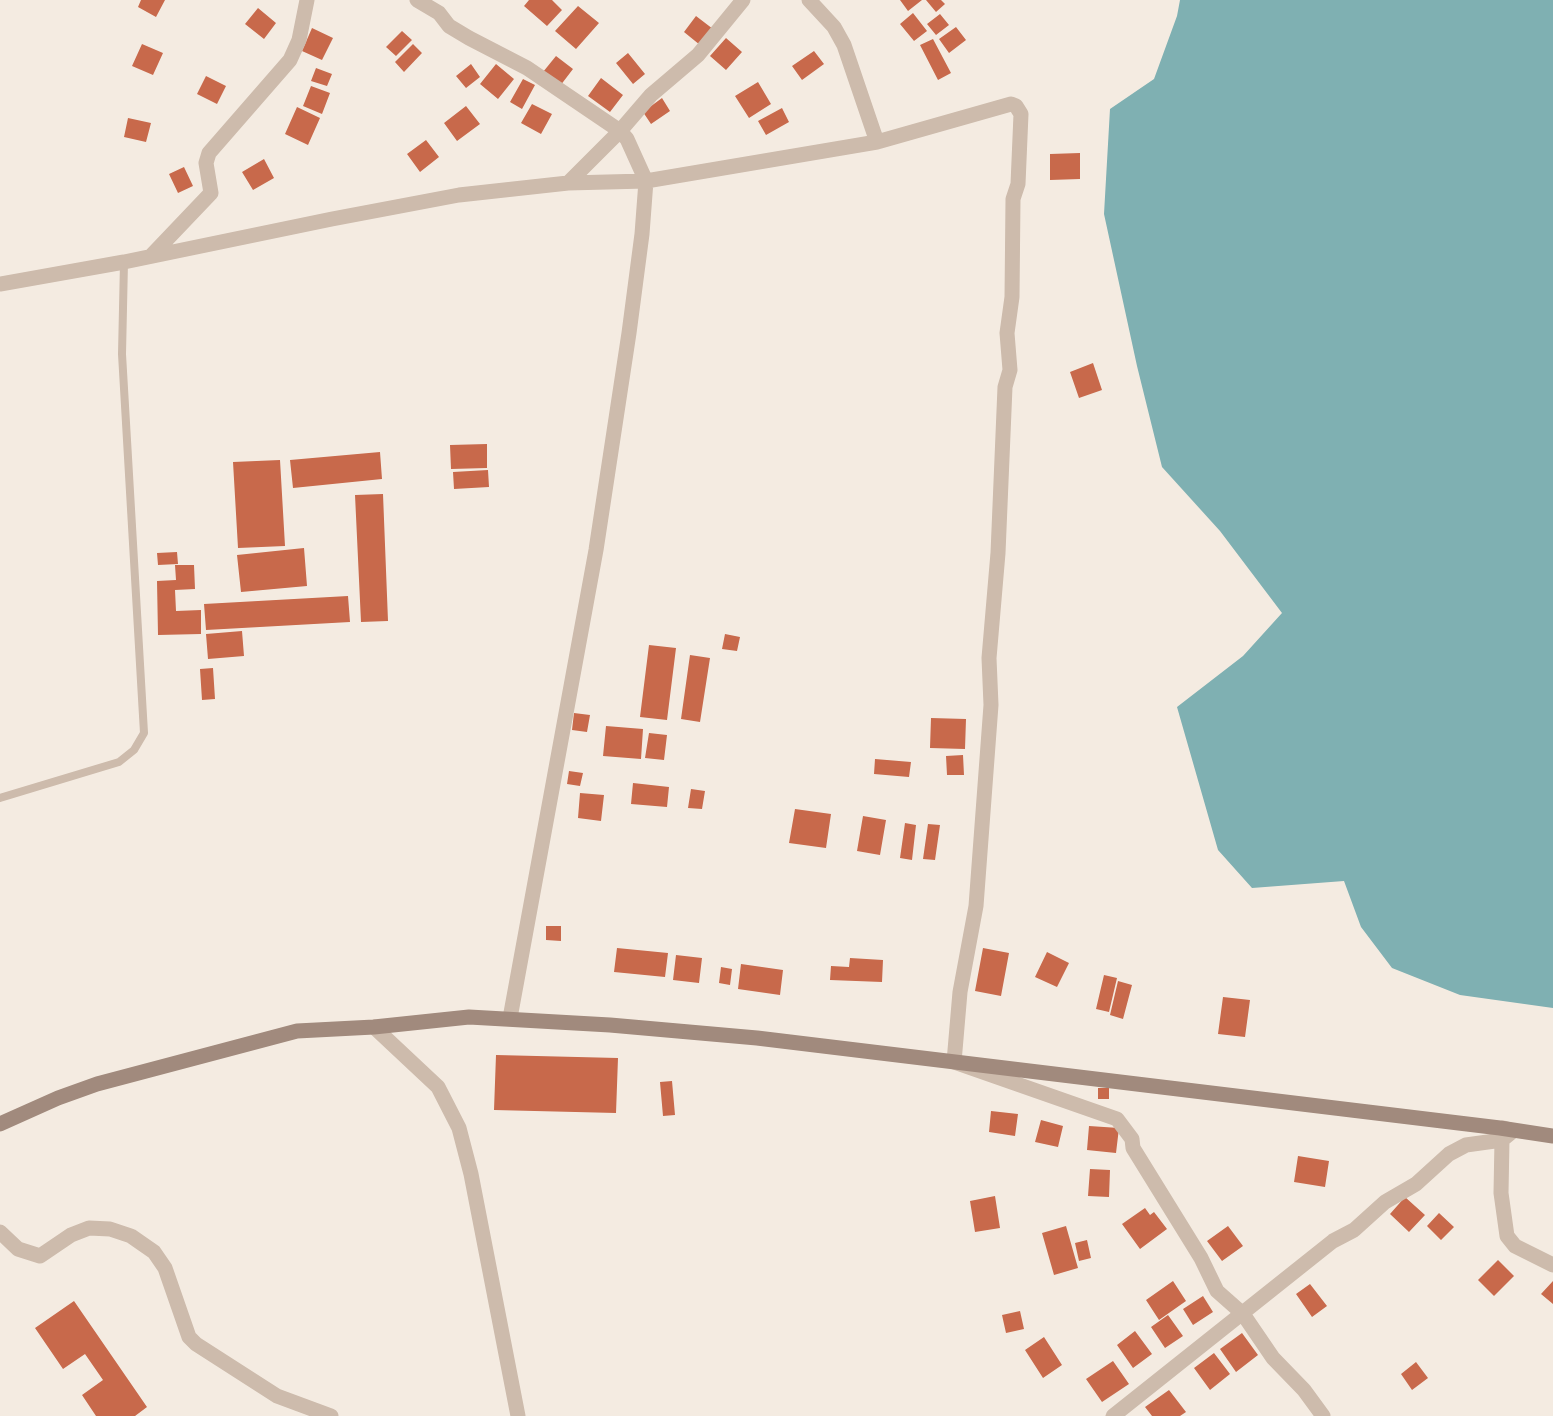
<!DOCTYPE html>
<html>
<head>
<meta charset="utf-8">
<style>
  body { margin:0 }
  canvas { display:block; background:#f4ebe1 }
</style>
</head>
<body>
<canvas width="1553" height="1416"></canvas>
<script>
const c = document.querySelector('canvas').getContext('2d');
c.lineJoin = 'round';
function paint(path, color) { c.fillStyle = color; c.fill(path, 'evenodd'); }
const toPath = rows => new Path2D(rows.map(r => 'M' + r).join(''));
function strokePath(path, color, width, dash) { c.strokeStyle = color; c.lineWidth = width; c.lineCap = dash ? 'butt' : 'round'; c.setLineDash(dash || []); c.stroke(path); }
const water = toPath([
  [1180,0,1553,0,1553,1008,1460,995,1392,968,1361,927,1344,881,1252,888,1218,850,1177,707,1243,656,1282,613,1220,531,1162,467,1137,366,1104,214,1110,109,1154,79,1177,16]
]);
const building = toPath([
  [141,0,165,0,156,17,138,7],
  [529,0,552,0,562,10,547,26,524,6],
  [900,0,922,0,908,11],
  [926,0,941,0,945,4,936,12],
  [578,6,599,23,576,49,555,31],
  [258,8,276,23,264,39,245,24],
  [913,13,927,31,914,41,900,24],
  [940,14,949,25,936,35,927,24],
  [696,16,713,29,700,45,684,32],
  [956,27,966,40,949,53,939,39],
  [312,28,333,38,322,60,302,51],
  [402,31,412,40,396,56,386,47],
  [726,38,742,52,726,70,710,56],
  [933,39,951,73,938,80,920,45],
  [142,44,163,53,153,75,132,66],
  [413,44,422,53,404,72,395,62],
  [814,51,824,64,802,80,792,66],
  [628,53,645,74,633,84,616,63],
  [556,56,573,69,560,86,543,72],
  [471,64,480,77,466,88,456,76],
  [496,64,514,79,498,99,480,84],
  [316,68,332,74,327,86,311,81],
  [206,76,226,86,217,104,197,94],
  [601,78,623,95,610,112,588,96],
  [523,79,535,85,522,109,510,102],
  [758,82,771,104,749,118,735,96],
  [311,86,330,93,322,114,303,106],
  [662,98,670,111,651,124,643,112],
  [532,104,552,114,541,134,521,123],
  [466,106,480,124,457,141,444,123],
  [297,107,320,118,308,145,285,134],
  [782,108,789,122,766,135,758,121],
  [128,118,151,123,146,142,124,137],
  [426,140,439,157,420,172,407,154],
  [1080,153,1080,179,1050,180,1050,154],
  [264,159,274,178,253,190,242,172],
  [184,167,193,186,178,193,169,174],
  [1093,363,1102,390,1079,398,1070,372],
  [487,444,487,468,451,469,450,445],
  [380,452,382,479,293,488,290,460],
  [280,460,285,546,238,548,233,462],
  [488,470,489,487,454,489,453,472],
  [383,494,388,621,361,622,355,495],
  [304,548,307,586,241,592,237,555],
  [177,552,178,564,158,565,157,553],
  [175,565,194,565,195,589,175,590,176,611,201,610,201,634,158,635,157,581,176,580],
  [348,596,350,622,206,630,204,604],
  [242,631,244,656,208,659,206,634],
  [725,634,740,637,737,651,722,649],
  [649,645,676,648,667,720,640,717],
  [690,655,710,658,700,722,681,719],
  [213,668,215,699,202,700,200,669],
  [574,713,590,715,587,732,572,730],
  [931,718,966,719,965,749,930,748],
  [606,726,643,729,641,759,603,756],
  [649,733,667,735,664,760,645,758],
  [963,755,964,775,947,775,946,756],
  [875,759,911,762,909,777,874,774],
  [569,771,583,773,580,786,567,784],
  [633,783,669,787,667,807,631,804],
  [691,789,705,791,702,809,688,808],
  [580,793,604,795,601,821,578,818],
  [795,809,831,814,826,848,789,843],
  [863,816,886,820,880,855,857,851],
  [905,823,916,825,912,860,900,858],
  [928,824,940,825,935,860,923,859],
  [546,926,561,926,561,941,546,940],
  [617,948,668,953,665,977,614,972],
  [983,948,1009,953,1001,996,975,991],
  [1047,952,1069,963,1057,987,1035,977],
  [676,955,702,958,699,983,673,980],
  [850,958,883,960,882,982,830,980,831,966,849,967],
  [741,964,783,970,780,995,738,989],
  [721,967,732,969,730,985,719,983],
  [1104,975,1117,978,1109,1012,1096,1009],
  [1118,981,1132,985,1123,1019,1110,1015],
  [1223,997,1250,1000,1245,1037,1218,1034],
  [496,1055,618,1058,616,1113,494,1110],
  [672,1081,675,1115,663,1116,660,1082],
  [1098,1088,1109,1088,1109,1099,1098,1099],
  [991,1111,1018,1114,1015,1136,989,1132],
  [1041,1120,1063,1126,1058,1147,1035,1142],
  [1089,1126,1119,1128,1116,1153,1087,1150],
  [1298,1156,1329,1161,1325,1187,1294,1182],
  [1090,1169,1110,1170,1109,1197,1088,1196],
  [995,1196,1000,1228,975,1232,970,1201],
  [1405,1197,1425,1215,1409,1232,1390,1214],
  [1145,1208,1150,1215,1154,1212,1167,1229,1140,1249,1122,1224],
  [1439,1213,1454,1227,1441,1240,1427,1226],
  [1066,1226,1078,1268,1054,1275,1042,1233],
  [1228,1226,1243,1246,1222,1261,1207,1241],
  [1087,1240,1091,1258,1079,1261,1075,1243],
  [1498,1260,1514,1276,1494,1296,1478,1280],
  [1173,1281,1186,1301,1159,1320,1146,1300],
  [1553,1281,1553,1304,1541,1294],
  [1310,1284,1327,1306,1312,1317,1296,1294],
  [1203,1296,1213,1312,1193,1325,1183,1309],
  [74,1301,147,1407,135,1416,96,1416,82,1395,103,1380,85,1354,63,1369,35,1328],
  [1020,1311,1024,1329,1006,1333,1002,1315],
  [1168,1315,1183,1336,1165,1348,1151,1327],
  [1135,1331,1152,1354,1133,1368,1117,1345],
  [1242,1333,1258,1355,1236,1372,1220,1349],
  [1044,1337,1062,1365,1043,1378,1025,1350],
  [1214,1353,1230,1374,1210,1390,1194,1368],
  [1113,1361,1129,1384,1102,1402,1086,1379],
  [1416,1362,1428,1378,1412,1390,1401,1374],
  [1169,1390,1186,1412,1180,1416,1152,1416,1145,1407]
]);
const lane = toPath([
  [0,798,119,762,134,750,144,733,122,354,124,262]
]);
const street = toPath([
  [417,0,439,13,449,26,469,38,527,68,620,131,627,139,646,181,642,234,629,333,596,550,510,1018],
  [809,0,834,27,844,45,877,142],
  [568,183,620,131,651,95,698,55,743,0],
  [151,256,211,193,206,163,209,153,290,60,299,40,307,0],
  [0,284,124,262,332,219,459,195,568,183,646,181,877,142,1011,104,1016,106,1021,114,1018,184,1013,199,1012,297,1007,333,1010,370,1005,387,998,553,989,658,991,705,976,906,960,992,954,1062,1117,1119,1132,1139,1133,1148,1201,1258,1217,1291,1243,1314,1273,1358,1304,1390,1323,1416],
  [374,1027,438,1087,459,1128,471,1174,518,1416],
  [1502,1140,1501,1193,1507,1236,1515,1246,1553,1265],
  [0,1232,18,1249,40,1256,71,1235,89,1228,110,1229,131,1236,154,1252,165,1268,189,1337,196,1344,277,1396,331,1416],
  [1113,1416,1333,1241,1354,1230,1385,1202,1416,1184,1449,1154,1466,1145,1502,1140,1513,1131,1503,1128]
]);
const secondary = toPath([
  [0,1124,58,1098,97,1084,297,1031,374,1027,469,1017,610,1025,757,1038,1500,1128,1553,1136]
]);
paint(water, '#7fb0b2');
paint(building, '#c8694b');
strokePath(lane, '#cdbbac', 8);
strokePath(street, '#cdbbac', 15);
strokePath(secondary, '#a18a7d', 15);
</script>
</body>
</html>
